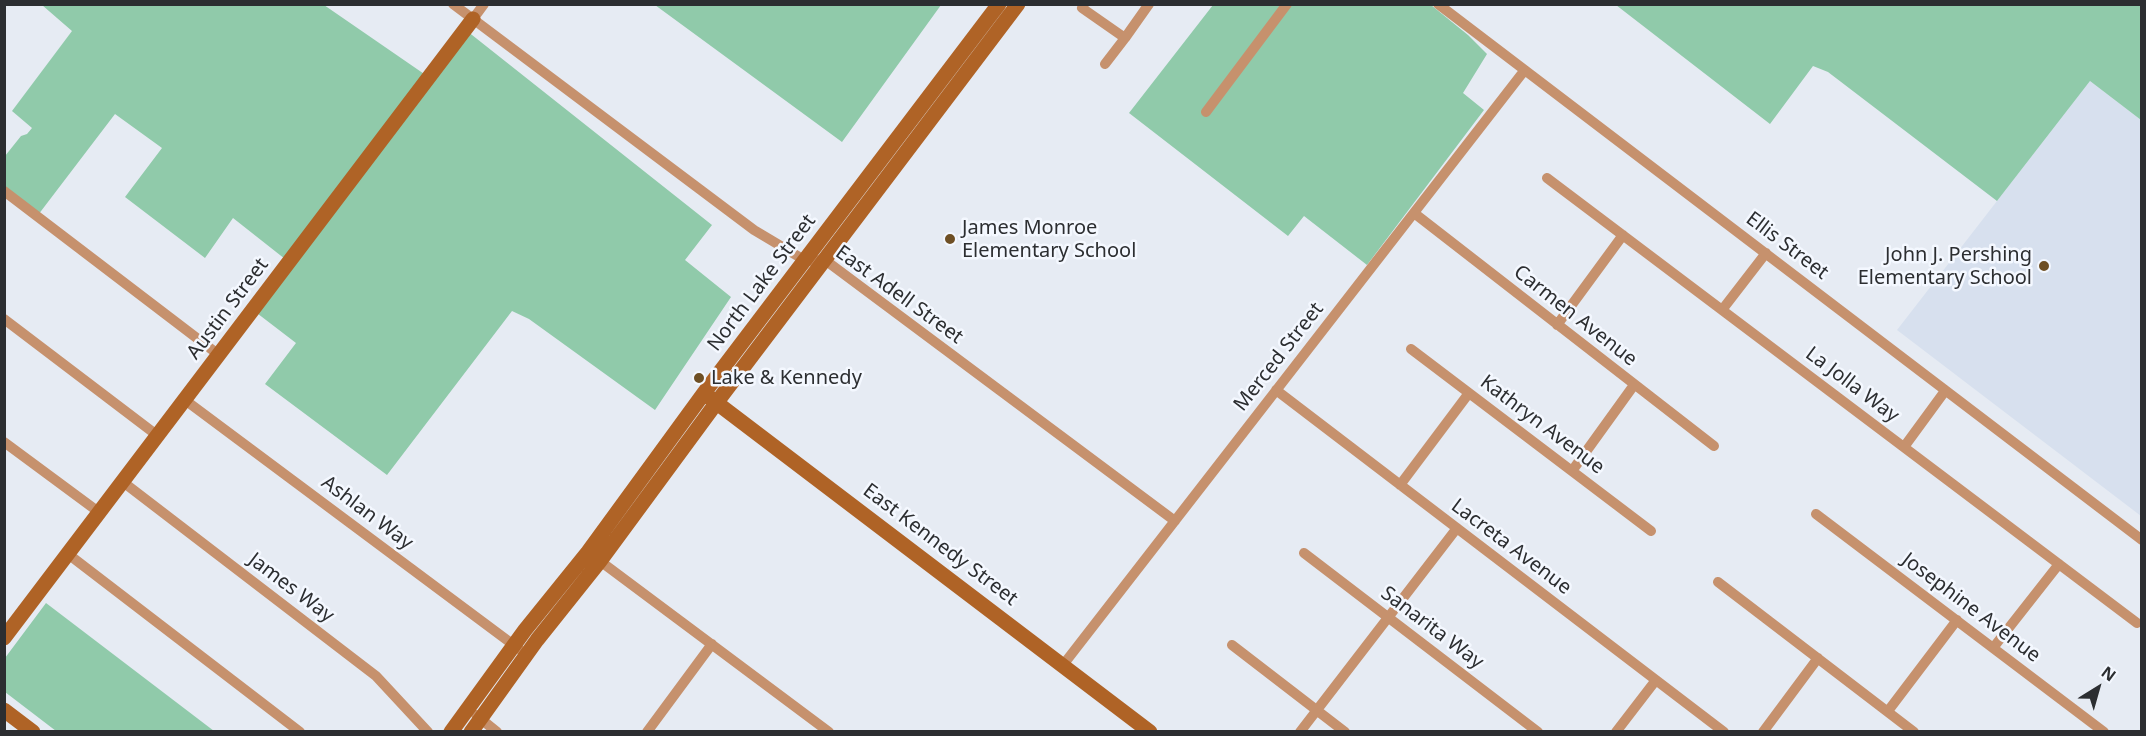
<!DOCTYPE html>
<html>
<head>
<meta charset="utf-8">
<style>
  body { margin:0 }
  #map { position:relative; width:2146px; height:736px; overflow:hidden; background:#e6ebf3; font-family:"Noto Sans",sans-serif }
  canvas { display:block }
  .frame { position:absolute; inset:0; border:6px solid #2c2e31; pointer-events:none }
  .north { position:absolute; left:2068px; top:658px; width:60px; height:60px; -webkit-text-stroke:4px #f4f8ff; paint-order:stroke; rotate:37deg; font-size:16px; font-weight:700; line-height:24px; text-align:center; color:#2c2e31 }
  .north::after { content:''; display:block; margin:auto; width:21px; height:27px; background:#2c2e31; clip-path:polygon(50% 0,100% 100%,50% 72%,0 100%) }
</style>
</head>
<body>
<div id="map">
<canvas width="2146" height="736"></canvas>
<div class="frame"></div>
<div class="north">N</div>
</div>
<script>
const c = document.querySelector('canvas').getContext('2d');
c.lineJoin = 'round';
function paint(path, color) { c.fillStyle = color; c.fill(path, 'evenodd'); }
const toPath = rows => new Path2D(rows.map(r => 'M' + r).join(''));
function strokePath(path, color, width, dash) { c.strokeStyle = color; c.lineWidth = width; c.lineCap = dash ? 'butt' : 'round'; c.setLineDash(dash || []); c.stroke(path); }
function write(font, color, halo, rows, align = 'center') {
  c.font = font + ' "Noto Sans",sans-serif'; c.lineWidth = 5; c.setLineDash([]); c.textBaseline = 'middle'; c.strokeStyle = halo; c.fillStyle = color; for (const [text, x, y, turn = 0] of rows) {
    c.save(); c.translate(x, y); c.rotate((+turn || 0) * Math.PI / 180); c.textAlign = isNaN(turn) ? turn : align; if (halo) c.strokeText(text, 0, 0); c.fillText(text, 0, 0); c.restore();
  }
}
const built = toPath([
  [2090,81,2141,120,2141,516,1897,330]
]);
const green = toPath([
  [42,5,324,5,430,78,467,31,712,225,685,260,731,297,655,410,529,319,512,311,387,475,265,384,296,343,249,307,285,259,233,218,205,258,125,197,162,148,115,114,35,219,5,196,5,156,21,136,27,134,32,128,12,111,72,31],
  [655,5,941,5,842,142],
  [1213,5,1431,5,1468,35,1487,54,1463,93,1484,110,1367,265,1304,216,1288,236,1129,113],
  [1616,5,2141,5,2141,120,2090,81,1997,201,1828,72,1813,66,1770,124],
  [46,603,214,731,56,731,5,692,5,658]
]);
const street = toPath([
  [453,4,754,230,806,261,825,260,1175,521],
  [1084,4,1082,8,1125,38,1149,4],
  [1438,4,2142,540],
  [473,19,484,4],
  [1105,64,1125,38],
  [1206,112,1287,4],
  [1547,178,2137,623],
  [4,191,219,355],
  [1414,213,1714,446],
  [1722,310,1766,253],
  [4,319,158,436],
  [1557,325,1623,235],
  [1411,349,1651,531],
  [1276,390,1724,732],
  [185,400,519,649],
  [4,442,100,513],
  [1904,447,1945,391],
  [1572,471,1634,385],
  [123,482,376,676,428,732],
  [1400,485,1469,393],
  [1816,514,2104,732],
  [1304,553,1538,732],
  [68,554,300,732],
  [600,561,829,732],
  [1718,582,1914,732],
  [1232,645,1345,732],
  [1993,648,2059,564],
  [1063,665,1524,71],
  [1888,711,1957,620],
  [476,715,497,732],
  [647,732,712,644],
  [1300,732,1457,528],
  [1616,732,1656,680],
  [1763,732,1818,658]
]);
const secondary = toPath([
  [709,397,1150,732],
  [4,638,473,19],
  [4,710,33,732],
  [451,732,525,630,588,552,704,393,999,4],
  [471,732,537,640,600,561,717,402,1018,4]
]);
const markers = [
  [950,239,6,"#6e4f24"],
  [2044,266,6,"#6e4f24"],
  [699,378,6,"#6e4f24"]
];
const poiNames = [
  ["James Monroe",962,228],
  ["Elementary School",962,251],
  ["John J. Pershing",2032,255,"right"],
  ["Elementary School",2032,278,"right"],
  ["Lake & Kennedy",711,378]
];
const streetNames = [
  ["Ellis Street",1787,246,37],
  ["North Lake Street",762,283,-53],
  ["East Adell Street",899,295,36],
  ["Austin Street",228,309,-53],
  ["Carmen Avenue",1575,316,38],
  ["Merced Street",1279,357,-52],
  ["La Jolla Way",1852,385,37],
  ["Kathryn Avenue",1542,425,37],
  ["Ashlan Way",367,513,37],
  ["East Kennedy Street",940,545,37],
  ["Lacreta Avenue",1511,547,37],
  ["James Way",291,588,37],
  ["Josephine Avenue",1971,608,37],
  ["Sanarita Way",1432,628,37]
];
paint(built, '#d7e0ee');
paint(green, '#90caaa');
strokePath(street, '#c6916d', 10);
strokePath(secondary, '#af6326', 15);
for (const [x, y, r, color] of markers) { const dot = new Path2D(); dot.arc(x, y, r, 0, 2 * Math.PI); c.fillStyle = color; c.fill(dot); strokePath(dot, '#f4f8ff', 2); }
write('20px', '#2c2e31', '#f4f8ff', poiNames, 'left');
write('20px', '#2c2e31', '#f4f8ff', streetNames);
</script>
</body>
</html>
